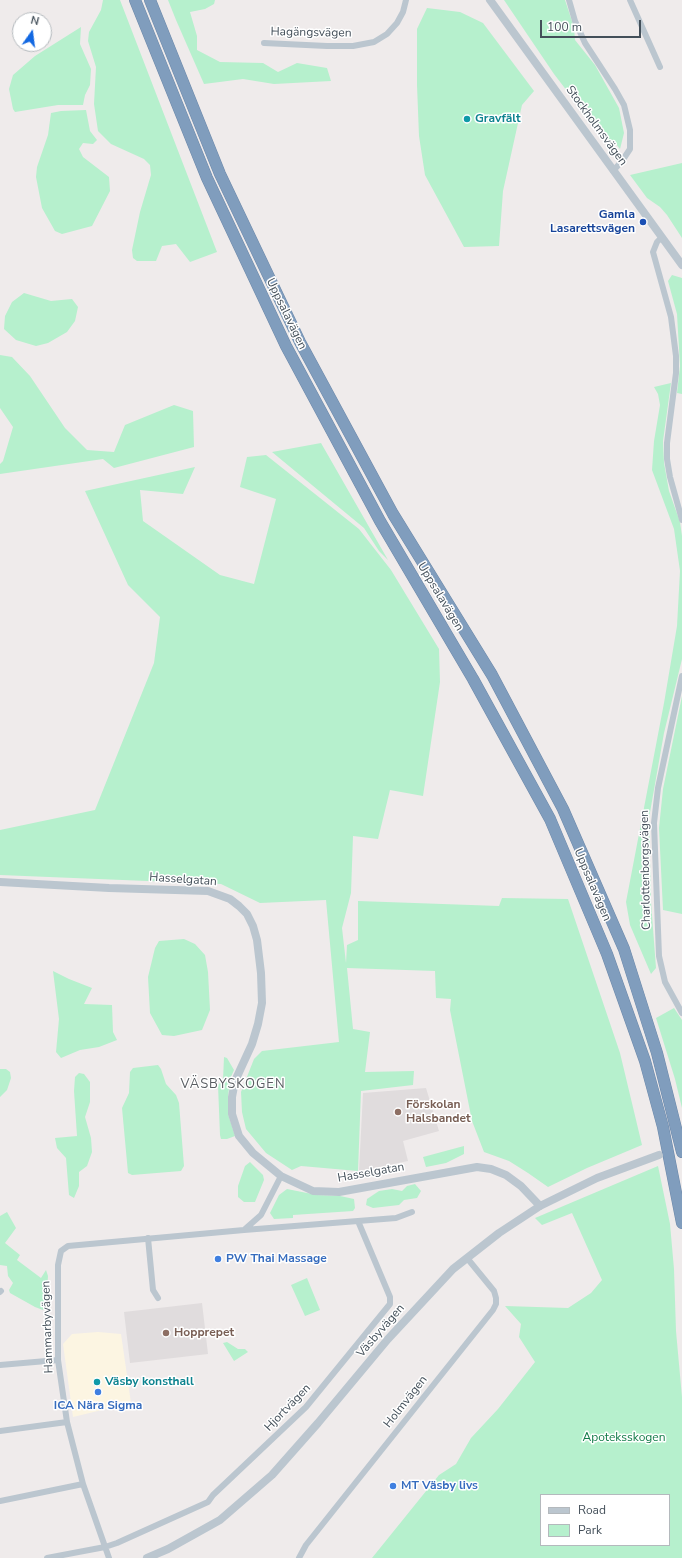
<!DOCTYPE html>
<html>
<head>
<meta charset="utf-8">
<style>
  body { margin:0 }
  #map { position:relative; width:682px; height:1558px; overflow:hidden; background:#efebeb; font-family:"Nunito Sans",sans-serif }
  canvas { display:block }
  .legend { position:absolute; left:540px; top:1494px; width:130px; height:52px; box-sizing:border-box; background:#fff; border:1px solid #b4b9bd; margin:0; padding:5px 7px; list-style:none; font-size:12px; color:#434f59 }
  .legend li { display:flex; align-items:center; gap:8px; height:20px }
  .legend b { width:20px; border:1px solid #b4b9bd }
  .north { position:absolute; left:12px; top:12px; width:40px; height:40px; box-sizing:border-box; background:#fff; border:1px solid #b4b9bd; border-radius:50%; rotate:14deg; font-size:11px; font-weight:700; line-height:16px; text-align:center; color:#434f59 }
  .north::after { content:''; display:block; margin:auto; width:14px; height:18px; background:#1268e2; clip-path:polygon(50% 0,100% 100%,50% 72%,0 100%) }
  .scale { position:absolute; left:540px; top:20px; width:101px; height:18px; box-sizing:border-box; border:2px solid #434f59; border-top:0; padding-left:5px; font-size:12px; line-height:14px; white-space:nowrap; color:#434f59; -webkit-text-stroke:3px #fff; paint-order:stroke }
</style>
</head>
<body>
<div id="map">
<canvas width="682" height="1558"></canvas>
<ul class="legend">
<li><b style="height:5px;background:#bbc6cf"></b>Road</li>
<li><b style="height:11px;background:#b6f0cd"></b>Park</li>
</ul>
<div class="north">N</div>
<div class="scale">100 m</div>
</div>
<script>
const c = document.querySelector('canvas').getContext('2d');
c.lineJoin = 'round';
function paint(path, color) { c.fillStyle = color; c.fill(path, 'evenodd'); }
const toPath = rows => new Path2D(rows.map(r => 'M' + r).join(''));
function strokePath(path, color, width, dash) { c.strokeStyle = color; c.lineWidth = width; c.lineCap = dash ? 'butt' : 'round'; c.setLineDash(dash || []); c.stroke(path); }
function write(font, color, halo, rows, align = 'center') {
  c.font = font + ' "Nunito Sans",sans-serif'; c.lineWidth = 3; c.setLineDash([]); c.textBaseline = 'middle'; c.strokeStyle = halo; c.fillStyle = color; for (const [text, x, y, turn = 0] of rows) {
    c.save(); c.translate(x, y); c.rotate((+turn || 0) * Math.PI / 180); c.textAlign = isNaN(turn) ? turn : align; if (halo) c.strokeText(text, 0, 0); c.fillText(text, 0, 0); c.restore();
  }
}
const commercial = toPath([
  [98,1332,121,1334,131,1403,73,1417,63,1344,72,1334]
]);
const education = toPath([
  [426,1088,439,1131,403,1141,408,1161,359,1171,363,1093],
  [202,1303,208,1354,130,1363,124,1312]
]);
const green = toPath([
  [103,0,120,0,217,252,190,262,176,244,162,246,156,261,137,261,133,258,132,250,140,212,151,175,150,165,144,159,111,144,98,131,94,104,96,67,88,41,89,32,101,10],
  [168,0,215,0,214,4,205,9,190,12,197,36,197,50,220,62,263,63,278,72,297,63,327,68,331,81,274,84,243,79,204,84,176,20],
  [504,0,565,0,574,27,575,40,595,65,619,108,624,133,620,149,616,144,603,138,554,74],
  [427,8,460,12,483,23,534,91,522,105,503,191,499,246,464,247,425,175,419,136,417,85,417,29],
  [81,27,80,44,91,69,90,85,85,95,83,105,58,105,15,112,13,109,9,89,13,75,35,56],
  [86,110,90,131,97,140,93,144,83,143,79,149,83,157,109,177,110,191,92,226,62,234,55,231,42,208,36,177,37,167,48,135,51,113,61,111],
  [682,163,682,238,667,215,660,207,647,198,630,175],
  [672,275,682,278,682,394,677,393,680,366,677,314,668,281],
  [24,293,51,301,72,299,78,307,75,321,67,332,48,343,36,346,16,340,4,329,5,316,12,302],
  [0,355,12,357,30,376,65,428,87,450,114,452,125,425,174,405,193,411,194,447,114,468,103,459,0,474,0,464,3,461,13,427,0,408],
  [671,383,663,441,664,463,669,491,680,522,682,536,682,659,664,733,649,818,651,902,656,968,651,974,630,925,626,902,664,703,677,626,680,571,674,529,652,470,654,441,660,405,658,394,654,387],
  [321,443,388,560,379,551,364,528,272,452],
  [266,455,359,529,391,570,439,649,440,682,423,796,390,790,378,839,353,836,351,893,342,928,346,963,347,945,358,940,358,901,499,906,502,898,568,899,620,1053,642,1145,587,1168,548,1187,528,1173,509,1161,484,1152,472,1121,450,1010,451,999,436,998,435,971,347,968,353,1029,370,1032,365,1072,414,1071,413,1085,361,1091,358,1171,301,1166,292,1170,266,1153,246,1129,242,1112,241,1092,254,1059,262,1051,339,1042,326,900,260,903,221,884,0,875,0,830,95,810,154,663,160,617,128,585,85,491,195,467,183,494,140,490,143,521,220,575,254,584,276,499,240,487,247,457],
  [682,696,682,914,663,910,659,828,663,789],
  [184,939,195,944,205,955,208,972,210,1010,202,1030,174,1036,162,1035,150,1013,148,977,155,948,159,941],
  [53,971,69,979,92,988,84,1004,112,1005,113,1032,117,1040,99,1047,80,1050,61,1058,56,1052,59,1019],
  [674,1008,682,1020,682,1108,675,1079,656,1018],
  [224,1057,227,1058,234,1070,230,1079,228,1097,228,1114,235,1136,227,1139,221,1139,220,1135,218,1085,223,1080],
  [158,1065,161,1069,166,1084,176,1095,179,1103,184,1166,181,1171,132,1175,128,1173,122,1108,129,1093,130,1072,133,1068],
  [0,1069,6,1069,10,1072,11,1078,7,1090,0,1097],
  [79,1073,84,1074,90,1082,90,1102,85,1117,91,1138,92,1152,87,1166,79,1172,79,1186,74,1198,69,1195,66,1158,57,1148,55,1138,77,1136,74,1091,75,1077],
  [464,1146,464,1154,446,1163,426,1167,423,1157],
  [250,1162,263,1175,264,1180,255,1202,244,1202,238,1197,238,1186,245,1166],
  [658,1166,670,1224,674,1269,676,1331,682,1397,682,1558,372,1558,439,1475,456,1464,471,1438,498,1409,535,1362,519,1337,521,1324,505,1306,568,1308,591,1293,602,1280,572,1213,542,1225,535,1218],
  [541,1495,669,1495,669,1545,541,1545],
  [415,1184,421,1191,417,1198,404,1200,399,1205,373,1208,366,1205,367,1199,379,1191,392,1189,402,1191,407,1186],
  [287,1189,317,1195,340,1196,354,1199,355,1208,353,1211,293,1215,293,1218,274,1219,270,1213,279,1195],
  [7,1212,16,1228,5,1243,20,1255,17,1260,41,1278,46,1270,48,1276,46,1306,43,1310,35,1307,10,1293,9,1290,13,1283,8,1276,7,1266,0,1265,0,1216],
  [307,1278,320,1310,305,1316,291,1285],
  [227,1342,238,1349,245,1349,248,1352,234,1361,223,1343]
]);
const minor = toPath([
  [569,0,575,21,585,43,615,89,624,105,630,130,630,149,622,161,613,171],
  [630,0,660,67],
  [264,43,327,46,353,46,374,42,387,34,397,23,403,12,406,0],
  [662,237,657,242,653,252,671,317,676,356,676,373,667,443,667,459,670,477,682,520],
  [682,676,658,788,654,823,659,956,665,982,682,1013],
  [244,1230,396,1218,412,1212],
  [148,1238,153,1290,158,1298],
  [0,1292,1,1291],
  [0,1365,58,1360],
  [0,1431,67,1422],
  [0,1501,83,1484],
  [47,1558,105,1547,117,1543,208,1502,213,1495,306,1407,390,1304,390,1297,358,1221],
  [109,1558,83,1484,67,1422,58,1360,58,1265,61,1251,68,1246,244,1230,261,1215,281,1176],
  [299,1558,306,1545,493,1310,496,1304,496,1298,494,1291,467,1258]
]);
const tertiary = toPath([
  [490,0,682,265],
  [0,882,109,888,208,891,230,899,239,906,247,914,253,926,257,940,261,973,262,1003,258,1024,252,1044,235,1081,232,1097,232,1114,239,1136,253,1153,281,1176,313,1191,339,1192,477,1167,491,1169,506,1175,521,1186,540,1206],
  [147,1558,168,1549,220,1520,272,1475,318,1423,388,1339,453,1269,499,1233,540,1206,597,1178,659,1155]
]);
const motorway = toPath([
  [135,0,207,178,286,346,380,521,473,679,550,819,607,954,645,1061,663,1127,682,1223],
  [150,0,220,174,300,342,393,514,492,675,563,809,624,949,657,1053,682,1152]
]);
const markers = [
  [467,119,4,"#0f9aa8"],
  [643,222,4,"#1a4fb4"],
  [398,1112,4,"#8d6e63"],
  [218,1259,4,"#3f7fe0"],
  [166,1333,4,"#8d6e63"],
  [97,1382,4,"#0f9aa8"],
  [98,1392,4,"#3f7fe0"],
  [393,1486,4,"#3f7fe0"]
];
const streetNames = [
  ["Hagängsvägen",311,33,1],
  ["Stockholmsvägen",596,126,54],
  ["Uppsalavägen",286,314,64],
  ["Uppsalavägen",440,597,59],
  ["Charlottenborgsvägen",646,870,-91],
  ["Hasselgatan",183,880,4],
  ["Uppsalavägen",592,885,67],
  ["Hasselgatan",371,1173,-10],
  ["Hammarbyvägen",48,1327,-92],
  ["Väsbyvägen",381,1331,-49],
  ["Holmvägen",406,1402,-52],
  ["Hjortvägen",288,1408,-46]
];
const cultureNames = [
  ["Gravfält",475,119],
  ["Väsby konsthall",105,1382]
];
const transitNames = [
  ["Gamla",635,215],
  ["Lasarettsvägen",635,229]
];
const educationNames = [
  ["Förskolan",406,1105],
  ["Halsbandet",406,1119],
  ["Hopprepet",174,1333]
];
const shopNames = [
  ["PW Thai Massage",226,1259],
  ["ICA Nära Sigma",98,1406,"center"],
  ["MT Väsby livs",401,1486]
];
const parkNames = [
  ["Apoteksskogen",624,1438]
];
const neighbourhoodNames = [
  ["VÄSBYSKOGEN",233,1085]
];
paint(commercial, '#fcf5e2');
paint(education, '#e0dcdd');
paint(green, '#b6f0cd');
strokePath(motorway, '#6c88a9', 12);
strokePath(minor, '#bbc6cf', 6);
strokePath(tertiary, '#bbc6cf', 8);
strokePath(motorway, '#809dbd', 11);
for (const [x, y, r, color] of markers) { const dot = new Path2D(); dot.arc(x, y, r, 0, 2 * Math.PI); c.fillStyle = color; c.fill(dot); strokePath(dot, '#fff', 1.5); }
write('12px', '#434f59', '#fff', streetNames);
write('bold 12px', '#0d838f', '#fff', cultureNames, 'left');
write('bold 12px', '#164399', '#fff', transitNames, 'right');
write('bold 12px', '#785e54', '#fff', educationNames, 'left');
write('bold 12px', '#366cbe', '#fff', shopNames, 'left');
write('12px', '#137c49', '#fff', parkNames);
c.letterSpacing = '1px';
write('13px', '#585c61', '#fff', neighbourhoodNames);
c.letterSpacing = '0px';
</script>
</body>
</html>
